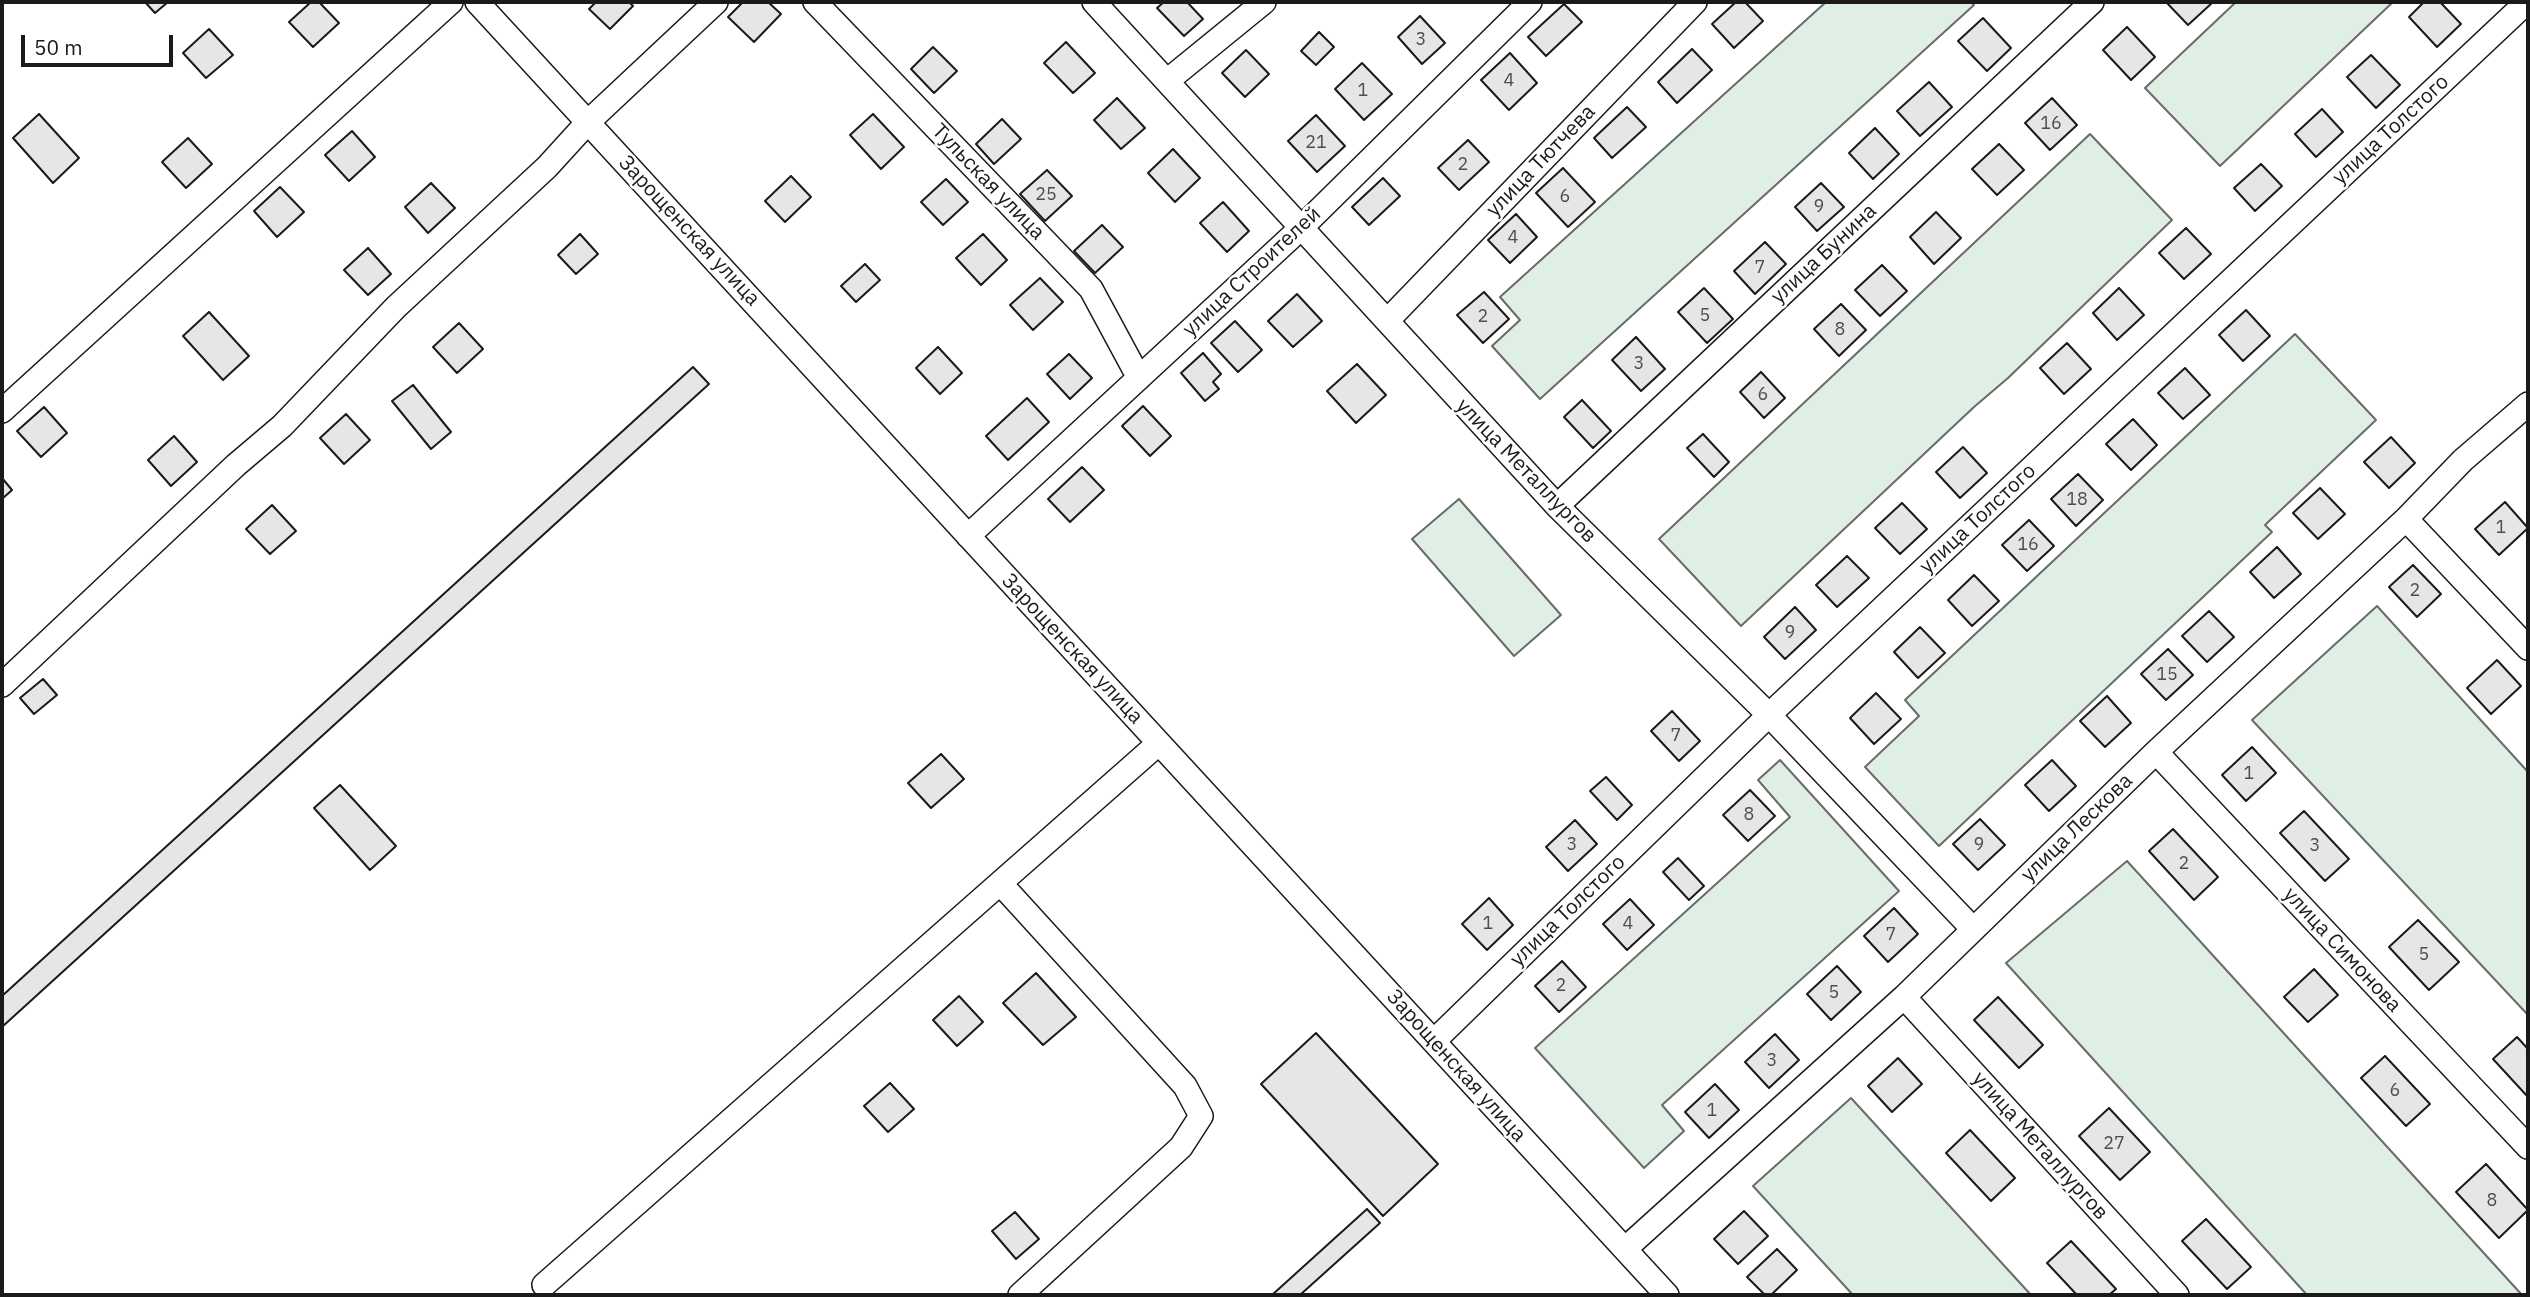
<!DOCTYPE html>
<html>
<head>
<meta charset="utf-8">
<style>
  body { margin:0 }
  #map { position:relative; width:2530px; height:1297px; overflow:hidden; background:#fff; font-family:"IBM Plex Sans",sans-serif }
  canvas { display:block }
  .frame { position:absolute; inset:0; border:4px solid #1a1a1a; pointer-events:none }
  .scale { position:absolute; left:21px; top:35px; width:152px; height:32px; box-sizing:border-box; border:4px solid #1a1a1a; border-top:0; padding-left:9px; font-size:21px; line-height:24px; white-space:nowrap; color:#1a1a1a; -webkit-text-stroke:5px #fff; paint-order:stroke }
</style>
</head>
<body>
<div id="map">
<canvas width="2530" height="1297"></canvas>
<div class="frame"></div>
<div class="scale">50 m</div>
</div>
<script>
const c = document.querySelector('canvas').getContext('2d');
c.lineJoin = 'round';
function paint(path, color) { c.fillStyle = color; c.fill(path, 'evenodd'); }
const toPath = rows => new Path2D(rows.map(r => 'M' + r).join(''));
function strokePath(path, color, width, dash) { c.strokeStyle = color; c.lineWidth = width; c.lineCap = dash ? 'butt' : 'round'; c.setLineDash(dash || []); c.stroke(path); }
function write(font, color, halo, rows, align = 'center') {
  c.font = font + ' "IBM Plex Sans",sans-serif'; c.lineWidth = 5; c.setLineDash([]); c.textBaseline = 'middle'; c.strokeStyle = halo; c.fillStyle = color; for (const [text, x, y, turn = 0] of rows) {
    c.save(); c.translate(x, y); c.rotate((+turn || 0) * Math.PI / 180); c.textAlign = isNaN(turn) ? turn : align; if (halo) c.strokeText(text, 0, 0); c.fillText(text, 0, 0); c.restore();
  }
}
const green = toPath([
  [1826,2,1971,2,1974,5,1540,399,1492,346,1520,320,1500,297,1826,2],
  [2236,2,2393,2,2220,166,2145,88,2236,2],
  [2090,134,2172,220,2008,378,1974,407,1741,626,1659,539,2090,134],
  [2295,334,2376,420,2265,525,2272,532,1939,846,1865,767,1919,716,1905,700,2295,334],
  [1459,499,1561,615,1514,656,1412,539,1459,499],
  [2377,606,2528,772,2528,1015,2252,720,2377,606],
  [1780,760,1899,891,1662,1105,1684,1131,1644,1168,1535,1048,1790,817,1758,780,1780,760],
  [2127,861,2522,1295,2307,1295,2006,963,2127,861],
  [1851,1098,2031,1295,1853,1295,1753,1186,1851,1098]
]);
const building = toPath([
  [145,2,168,2,155,13,145,2],
  [311,2,319,2,339,23,313,47,289,22,311,2],
  [596,2,629,2,633,6,610,29,589,9,596,2],
  [743,2,768,2,781,14,754,42,728,17,743,2],
  [1164,2,1187,2,1203,19,1184,36,1157,8,1164,2],
  [1736,2,1745,2,1763,21,1734,48,1712,24,1736,2],
  [2166,2,2211,2,2212,3,2188,25,2166,2],
  [2424,2,2440,2,2461,24,2437,47,2409,17,2424,2],
  [1564,4,1582,22,1546,56,1528,37,1564,4],
  [1420,16,1445,43,1422,64,1398,37,1420,16],
  [1983,18,2011,48,1987,71,1958,41,1983,18],
  [2127,27,2155,57,2131,80,2103,50,2127,27],
  [209,29,233,55,206,78,183,53,209,29],
  [1319,32,1334,47,1316,65,1301,51,1319,32],
  [1066,42,1095,73,1073,93,1044,63,1066,42],
  [933,47,957,71,934,93,911,69,933,47],
  [1692,49,1712,70,1677,103,1658,82,1692,49],
  [1246,50,1269,74,1245,97,1222,73,1246,50],
  [1510,53,1537,83,1509,110,1481,80,1510,53],
  [2371,55,2400,85,2376,108,2347,77,2371,55],
  [1362,63,1392,94,1364,120,1335,89,1362,63],
  [1929,82,1952,107,1920,136,1897,111,1929,82],
  [1117,98,1145,128,1121,149,1094,120,1117,98],
  [2052,98,2077,125,2050,150,2025,123,2052,98],
  [1627,107,1646,127,1612,158,1594,138,1627,107],
  [2322,109,2343,132,2316,157,2295,134,2322,109],
  [39,114,79,158,53,183,13,138,39,114],
  [873,114,904,147,881,169,850,135,873,114],
  [1316,115,1345,146,1317,172,1288,141,1316,115],
  [1002,119,1021,139,994,164,976,144,1002,119],
  [1875,128,1899,154,1873,179,1849,153,1875,128],
  [352,131,375,157,349,181,325,155,352,131],
  [188,138,212,164,186,188,162,162,188,138],
  [1468,140,1489,162,1459,190,1438,168,1468,140],
  [1999,144,2024,170,1997,195,1972,169,1999,144],
  [1173,149,1200,178,1175,202,1148,173,1173,149],
  [2261,164,2282,186,2255,211,2234,188,2261,164],
  [1563,168,1595,202,1568,227,1536,193,1563,168],
  [1047,170,1072,196,1045,221,1020,194,1047,170],
  [791,176,811,197,785,222,765,201,791,176],
  [1383,178,1400,196,1369,225,1352,207,1383,178],
  [946,179,968,202,943,225,921,202,946,179],
  [431,183,455,208,428,233,405,207,431,183],
  [1821,183,1844,207,1817,231,1795,207,1821,183],
  [280,187,304,212,277,237,254,211,280,187],
  [1223,202,1249,231,1227,252,1200,223,1223,202],
  [1936,212,1961,238,1934,264,1910,237,1936,212],
  [1516,214,1537,237,1510,263,1488,240,1516,214],
  [1102,225,1123,247,1095,273,1074,251,1102,225],
  [2186,228,2211,254,2184,279,2159,253,2186,228],
  [580,234,598,254,576,274,558,255,580,234],
  [983,234,1007,260,981,285,956,258,983,234],
  [1765,242,1786,264,1755,294,1734,271,1765,242],
  [368,248,391,274,368,295,344,270,368,248],
  [865,264,880,280,856,302,841,286,865,264],
  [1882,265,1907,291,1880,316,1855,290,1882,265],
  [1040,278,1063,302,1033,330,1010,305,1040,278],
  [1704,288,1733,319,1707,343,1678,312,1704,288],
  [2119,288,2144,315,2117,340,2093,313,2119,288],
  [1484,292,1509,319,1483,343,1457,315,1484,292],
  [1297,294,1322,321,1293,347,1268,321,1297,294],
  [1841,304,1866,330,1839,356,1814,329,1841,304],
  [2246,310,2270,336,2243,361,2219,335,2246,310],
  [209,312,249,356,223,380,183,336,209,312],
  [1235,321,1262,350,1238,372,1211,343,1235,321],
  [459,323,483,349,457,373,433,347,459,323],
  [1636,337,1665,369,1641,391,1612,360,1636,337],
  [2067,343,2091,369,2064,394,2040,368,2067,343],
  [938,347,962,373,940,394,916,368,938,347],
  [1203,353,1221,374,1213,382,1219,389,1205,401,1181,373,1203,353],
  [1069,354,1092,378,1070,399,1047,374,1069,354],
  [1357,364,1386,395,1356,423,1327,391,1357,364],
  [693,367,709,384,2,1027,2,996,693,367],
  [2185,368,2210,395,2183,419,2158,393,2185,368],
  [1761,372,1785,398,1764,418,1740,392,1761,372],
  [413,385,451,432,431,449,392,401,413,385],
  [1027,398,1049,422,1008,460,986,436,1027,398],
  [1582,400,1611,431,1593,448,1564,417,1582,400],
  [1143,406,1171,436,1150,456,1122,426,1143,406],
  [44,407,67,433,41,457,17,431,44,407],
  [346,414,370,440,344,464,320,438,346,414],
  [2133,419,2157,445,2131,470,2106,444,2133,419],
  [1703,434,1729,462,1714,477,1687,448,1703,434],
  [174,436,197,462,171,486,148,460,174,436],
  [2391,437,2415,463,2389,488,2364,462,2391,437],
  [1963,447,1987,473,1960,498,1936,472,1963,447],
  [1082,467,1104,490,1070,522,1048,499,1082,467],
  [2078,474,2103,500,2076,526,2051,499,2078,474],
  [2,478,12,490,2,499,2,478],
  [2320,488,2345,514,2318,539,2293,513,2320,488],
  [2505,502,2528,528,2499,555,2475,529,2505,502],
  [1902,503,1927,529,1900,554,1875,528,1902,503],
  [272,505,296,531,270,554,246,529,272,505],
  [2029,520,2054,546,2027,571,2002,545,2029,520],
  [2277,547,2301,574,2274,598,2250,572,2277,547],
  [1847,556,1869,578,1837,607,1816,585,1847,556],
  [2413,565,2441,594,2417,617,2389,587,2413,565],
  [1974,575,1999,601,1972,626,1948,600,1974,575],
  [1795,607,1816,630,1785,659,1764,637,1795,607],
  [2209,611,2234,637,2207,662,2182,636,2209,611],
  [1920,627,1945,653,1918,678,1894,652,1920,627],
  [2168,649,2193,675,2166,700,2141,674,2168,649],
  [2497,660,2521,686,2491,714,2467,688,2497,660],
  [43,679,57,695,34,714,20,698,43,679],
  [1876,693,1901,719,1874,744,1850,718,1876,693],
  [2107,696,2131,723,2105,747,2080,721,2107,696],
  [1672,711,1700,741,1679,761,1651,731,1672,711],
  [2252,747,2276,773,2246,801,2222,775,2252,747],
  [941,754,964,779,931,808,908,783,941,754],
  [2052,760,2076,786,2049,811,2025,785,2052,760],
  [1606,777,1632,805,1617,820,1590,791,1606,777],
  [340,785,396,846,370,870,314,808,340,785],
  [1750,790,1775,816,1748,841,1723,815,1750,790],
  [2304,811,2349,859,2325,881,2280,833,2304,811],
  [1980,819,2005,845,1978,870,1953,844,1980,819],
  [1575,820,1597,844,1568,871,1546,847,1575,820],
  [2173,829,2218,877,2194,900,2149,851,2173,829],
  [1678,858,1704,886,1689,900,1663,872,1678,858],
  [1489,898,1513,925,1487,950,1462,924,1489,898],
  [1630,899,1654,925,1627,950,1603,924,1630,899],
  [1894,908,1918,934,1888,962,1864,936,1894,908],
  [2418,920,2459,962,2429,990,2389,947,2418,920],
  [1562,961,1586,987,1559,1012,1535,986,1562,961],
  [1837,966,1861,992,1831,1020,1807,994,1837,966],
  [2314,969,2338,995,2308,1022,2284,997,2314,969],
  [1036,973,1076,1017,1043,1045,1003,1003,1036,973],
  [959,996,983,1022,957,1046,933,1020,959,996],
  [1998,997,2043,1045,2019,1068,1974,1020,1998,997],
  [1316,1033,1438,1164,1383,1216,1261,1084,1316,1033],
  [1775,1034,1799,1060,1769,1088,1745,1062,1775,1034],
  [2517,1037,2528,1049,2528,1097,2493,1059,2517,1037],
  [2385,1056,2430,1104,2406,1126,2361,1078,2385,1056],
  [1898,1058,1922,1084,1892,1112,1868,1086,1898,1058],
  [890,1083,914,1109,888,1132,864,1106,890,1083],
  [1715,1084,1739,1110,1709,1138,1685,1112,1715,1084],
  [2109,1108,2150,1152,2120,1180,2079,1136,2109,1108],
  [1970,1130,2015,1178,1991,1201,1946,1153,1970,1130],
  [2486,1164,2528,1210,2499,1238,2456,1192,2486,1164],
  [1367,1209,1380,1223,1300,1295,1272,1295,1367,1209],
  [1744,1211,1768,1236,1738,1264,1714,1239,1744,1211],
  [1015,1212,1039,1239,1016,1259,992,1231,1015,1212],
  [2206,1219,2251,1267,2227,1289,2182,1241,2206,1219],
  [2071,1241,2116,1289,2109,1295,2077,1295,2047,1263,2071,1241],
  [1777,1249,1797,1270,1771,1295,1765,1295,1747,1277,1777,1249]
]);
const minor = toPath([
  [477,2,1667,1295],
  [815,2,1091,289,1139,378],
  [1094,2,1557,506,1769,715,1972,928],
  [1167,81,1264,2],
  [1387,321,1695,2],
  [2,411,451,2],
  [1557,506,2092,2],
  [2406,519,2528,648],
  [968,536,1301,228,1530,2],
  [2,685,236,465,282,426,396,307,547,167,588,122,716,2],
  [2156,752,2528,1147],
  [1000,883,1185,1086,1201,1116,1181,1147,1020,1295],
  [1904,997,2177,1295],
  [1434,1041,1769,715,2527,2],
  [1625,1249,1904,997,2156,752,2406,519,2463,460,2528,404],
  [544,1285,1159,743]
]);
const numberNames = [
  ["3",1421,40],
  ["4",1509,81],
  ["1",1363,91],
  ["16",2051,124],
  ["21",1316,143],
  ["2",1463,165],
  ["25",1046,195],
  ["6",1565,197],
  ["9",1819,207],
  ["4",1513,238],
  ["7",1760,268],
  ["5",1705,316],
  ["2",1483,317],
  ["8",1840,330],
  ["3",1639,364],
  ["6",1763,395],
  ["18",2077,500],
  ["1",2501,528],
  ["16",2028,545],
  ["2",2415,591],
  ["9",1790,633],
  ["15",2167,675],
  ["7",1676,736],
  ["1",2249,774],
  ["8",1749,815],
  ["3",1572,845],
  ["9",1979,845],
  ["3",2315,846],
  ["2",2184,864],
  ["1",1488,924],
  ["4",1628,924],
  ["7",1891,935],
  ["5",2424,955],
  ["2",1561,986],
  ["5",1834,993],
  ["3",1772,1061],
  ["6",2395,1091],
  ["1",1712,1111],
  ["27",2114,1144],
  ["8",2492,1201]
];
const streetNames = [
  ["улица Толстого",2391,130,-43],
  ["улица Тютчева",1541,161,-46],
  ["Тульская улица",988,182,46],
  ["Зарощенская улица",689,231,47],
  ["улица Бунина",1824,254,-43],
  ["улица Строителей",1252,272,-43],
  ["улица Металлургов",1526,471,46],
  ["улица Толстого",1978,519,-43],
  ["Зарощенская улица",1072,649,47],
  ["улица Лескова",2077,828,-44],
  ["улица Толстого",1568,911,-44],
  ["улица Симонова",2342,950,47],
  ["Зарощенская улица",1456,1066,48],
  ["улица Металлургов",2040,1146,48]
];
paint(green, '#e0efe3');
strokePath(green, '#6a6a6a', 2);
paint(building, '#e6e6e6');
strokePath(building, '#1a1a1a', 2);
strokePath(minor, '#1a1a1a', 26);
strokePath(minor, '#fff', 23);
write('18px', '#4d4d4d', null, numberNames);
write('21px', '#1a1a1a', '#fff', streetNames);
</script>
</body>
</html>
